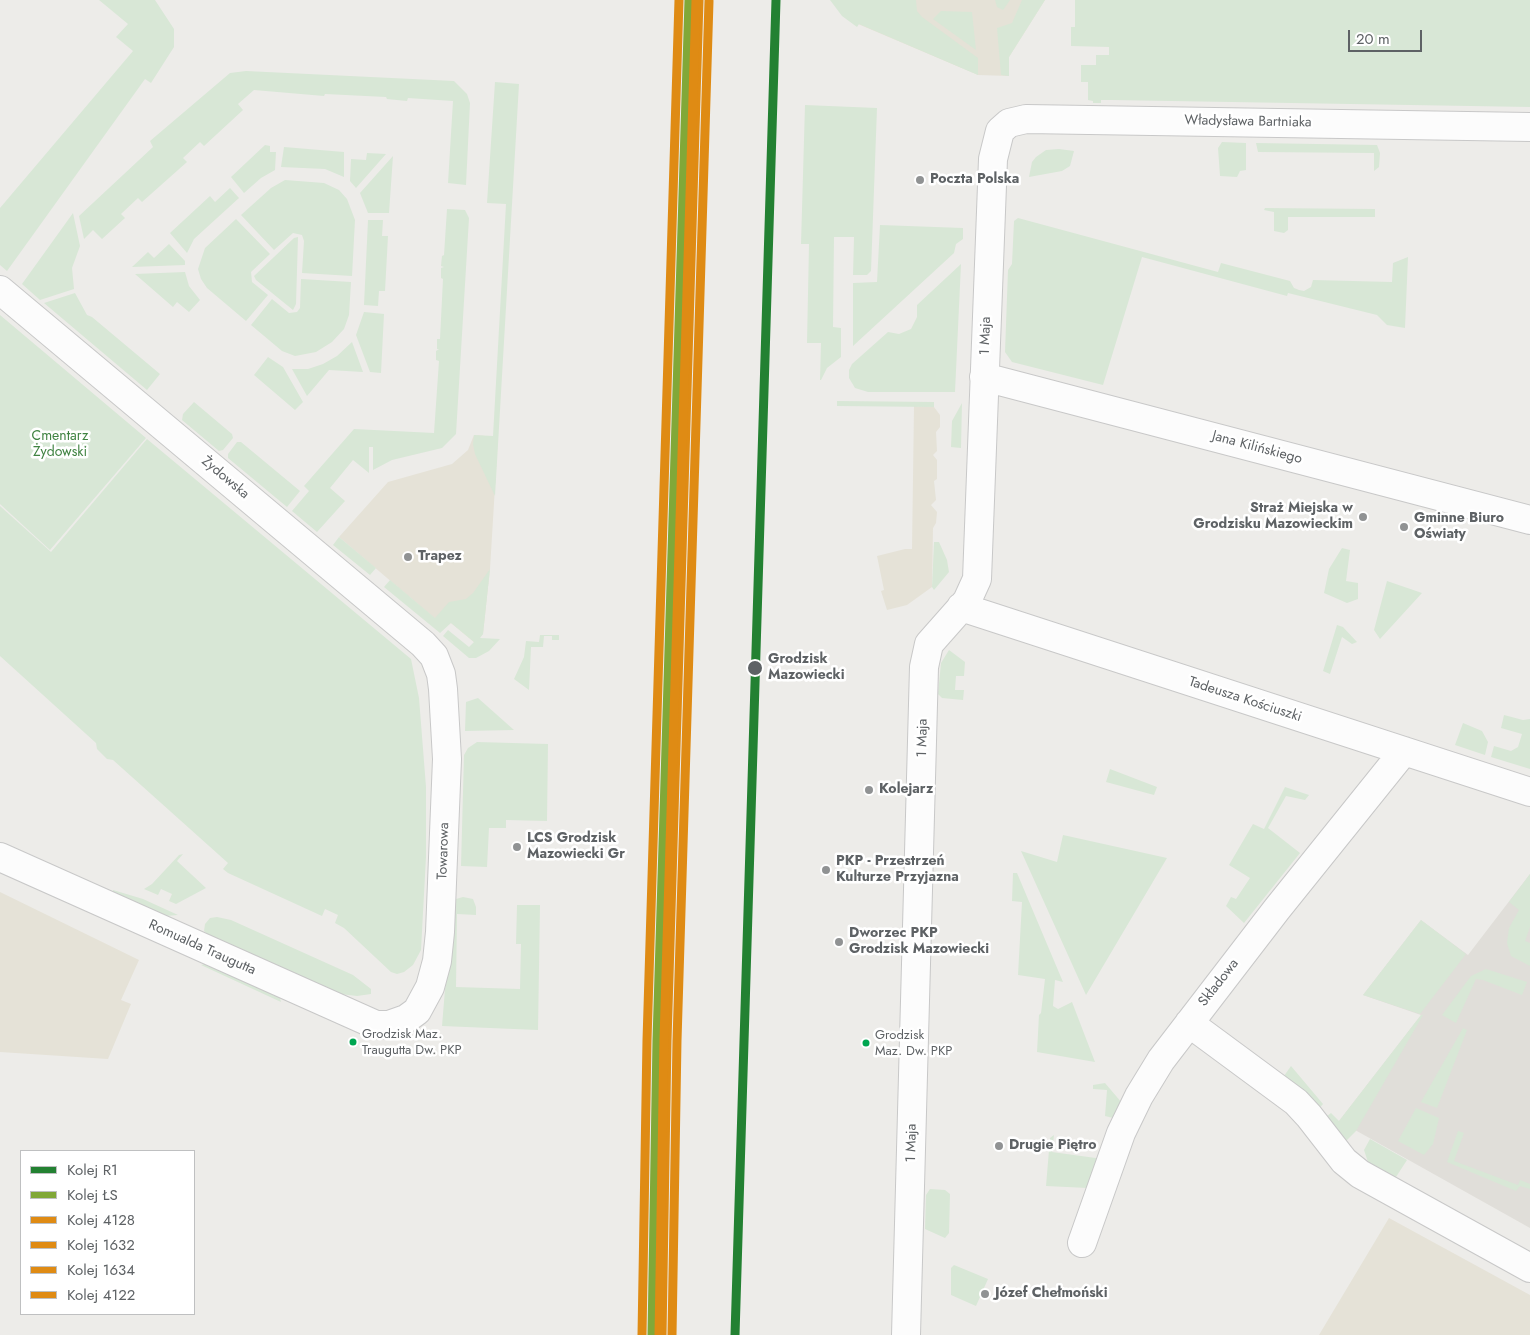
<!DOCTYPE html>
<html>
<head>
<meta charset="utf-8">
<style>
  body { margin:0 }
  #map { position:relative; width:1530px; height:1335px; overflow:hidden; background:#edece9; font-family:Jost,sans-serif }
  canvas { display:block }
  .legend { position:absolute; left:20px; top:1150px; width:175px; height:165px; box-sizing:border-box; background:#fff; border:1px solid #bfc0c1; margin:0; padding:6px 9px; list-style:none; font-size:15px; color:#5e6265 }
  .legend li { display:flex; align-items:center; gap:10px; height:25px }
  .legend b { width:25px; border:1px solid #bfc0c1 }
  .scale { position:absolute; left:1348px; top:30px; width:74px; height:22px; box-sizing:border-box; border:2px solid #5e6265; border-top:0; padding-left:6px; font-size:15px; line-height:18px; white-space:nowrap; color:#5e6265; -webkit-text-stroke:4px #fff; paint-order:stroke }
</style>
</head>
<body>
<div id="map">
<canvas width="1530" height="1335"></canvas>
<ul class="legend">
<li><b style="height:6px;background:#238132"></b>Kolej R1</li>
<li><b style="height:6px;background:#81a838"></b>Kolej ŁS</li>
<li><b style="height:6px;background:#df8b14"></b>Kolej 4128</li>
<li><b style="height:6px;background:#df8b14"></b>Kolej 1632</li>
<li><b style="height:6px;background:#df8b14"></b>Kolej 1634</li>
<li><b style="height:6px;background:#df8b14"></b>Kolej 4122</li>
</ul>
<div class="scale">20 m</div>
</div>
<script>
const c = document.querySelector('canvas').getContext('2d');
c.lineJoin = 'round';
function paint(path, color) { c.fillStyle = color; c.fill(path, 'evenodd'); }
const toPath = rows => new Path2D(rows.map(r => 'M' + r).join(''));
function strokePath(path, color, width, dash) { c.strokeStyle = color; c.lineWidth = width; c.lineCap = dash ? 'butt' : 'round'; c.setLineDash(dash || []); c.stroke(path); }
function write(font, color, halo, rows, align = 'center') {
  c.font = font + ' Jost,sans-serif'; c.lineWidth = 5; c.setLineDash([]); c.textBaseline = 'middle'; c.strokeStyle = halo; c.fillStyle = color; for (const [text, x, y, turn = 0] of rows) {
    c.save(); c.translate(x, y); c.rotate((+turn || 0) * Math.PI / 180); c.textAlign = isNaN(turn) ? turn : align; if (halo) c.strokeText(text, 0, 0); c.fillText(text, 0, 0); c.restore();
  }
}
const commercial = toPath([
  [843,0,1045,0,1009,57,1009,76,978,75,858,24],
  [914,406,934,407,940,415,940,427,936,432,937,451,933,455,937,460,937,479,934,481,936,500,931,505,937,512,936,523,933,528,932,587,907,605,887,610,881,591,884,590,877,556,905,549,912,549],
  [474,435,498,437,490,569,483,634,475,643,451,623,441,624,339,537,388,482,452,464,468,450],
  [0,892,139,960,121,1000,131,1004,108,1059,0,1052],
  [1389,1218,1530,1295,1530,1335,1319,1335]
]);
const education = toPath([
  [1530,874,1530,1228,1339,1121,1421,1015,1363,995,1421,920,1468,955]
]);
const green = toPath([
  [99,0,155,0,174,29,174,47,151,83,145,79,7,271,0,265,0,208,133,51,116,37,128,24],
  [830,0,916,0,917,11,922,17,978,58,978,75,859,24,857,27,842,16],
  [995,0,1010,0,1003,10,997,7],
  [1022,0,1045,0,1009,57,1009,76,1001,75,997,28,1012,23],
  [1075,0,1530,0,1530,107,1112,100,1101,100,1101,103,1093,103,1093,101,1088,100,1088,82,1081,82,1081,65,1096,65,1096,55,1109,55,1109,47,1071,46,1071,27,1075,27],
  [941,11,972,12,976,50,933,19],
  [246,71,454,81,467,94,470,103,466,185,448,183,453,101,408,98,407,101,387,99,386,97,325,94,324,96,254,90,238,104,243,110,204,146,200,142,183,158,187,162,142,202,138,198,121,214,125,218,102,239,93,230,84,239,79,216,153,147,150,141,230,73],
  [495,82,519,84,495,496,475,454,473,444,474,435,493,436,506,204,487,203],
  [805,105,877,108,871,271,867,275,853,275,854,237,834,237,833,327,841,328,841,357,827,368,821,380,820,380,821,343,807,343,809,244,801,244],
  [1222,142,1246,143,1246,170,1240,171,1237,177,1220,176,1218,148],
  [1256,143,1377,145,1380,153,1379,167,1374,171,1374,153,1258,152],
  [265,145,270,146,270,152,276,152,275,170,261,178,244,193,231,177],
  [284,147,344,152,344,177,325,169,281,167],
  [1059,149,1074,151,1070,166,1062,171,1029,177,1032,162,1036,157,1046,150],
  [367,153,386,154,356,188,350,181,351,159,366,160],
  [393,156,389,213,368,213,360,193],
  [285,180,324,183,339,190,347,199,355,220,352,276,302,273,304,241,302,235,293,233,274,250,241,215,271,188],
  [230,188,239,198,194,239,187,253,170,233,210,196,215,202],
  [1265,208,1375,209,1375,217,1288,217,1288,230,1284,233,1274,231,1274,212,1264,210],
  [447,209,465,210,469,218,456,434,442,448,392,460,373,470,373,447,369,447,369,473,353,460,330,488,345,501,317,532,292,511,309,491,304,486,354,429,434,433,439,361,436,360,436,351,439,349,437,349,437,339,440,339,443,279,441,278,441,268,444,267,441,266,442,256,444,255],
  [73,213,80,246,72,268,74,289,40,300,22,284],
  [1018,218,1218,272,1221,263,1290,281,1294,288,1299,290,1304,291,1311,287,1313,280,1392,282,1393,263,1408,257,1405,328,1387,325,1377,315,1288,293,1287,296,1142,257,1103,385,1012,362,1005,352,1008,270,1012,264,1014,221],
  [236,219,270,254,251,272,252,282,268,295,246,321,207,288,201,279,198,269,205,248],
  [368,220,383,220,382,236,388,236,385,291,379,291,378,306,364,305],
  [880,225,963,228,963,239,956,244,954,253,853,346,853,283,877,282],
  [298,237,296,304,293,310,256,280,254,276,294,238],
  [169,244,185,261,185,265,132,267,148,252,154,258],
  [961,264,955,392,868,392,855,388,849,378,849,370,852,364,888,332,899,334,911,329,917,317,917,305],
  [185,272,189,286,200,300,189,312,177,302,173,307,135,274],
  [301,279,351,282,349,315,344,329,332,342,316,352,295,356,282,351,251,325,272,299,289,313,297,312,300,308],
  [75,293,87,315,92,317,160,374,147,390,44,303],
  [364,312,384,314,381,373,370,372,356,335],
  [0,315,146,438,50,550,0,504],
  [352,342,363,372,329,370,307,396,292,369,308,369,323,364,337,356],
  [268,357,283,367,303,402,295,410,254,375],
  [837,401,934,402,934,407,837,406],
  [194,402,232,434,233,438,223,450,219,451,182,420,183,414],
  [962,403,961,448,951,447,952,421],
  [147,439,411,659,419,698,426,787,426,857,421,950,413,965,404,972,397,974,391,972,344,928,335,923,338,915,325,909,322,916,228,873,223,869,228,863,113,760,107,759,97,749,96,743,0,656,0,506,51,552],
  [237,442,241,442,300,491,287,507,228,458,228,454],
  [339,537,376,568,370,575,333,545],
  [934,542,939,542,947,560,949,572,934,590,932,587],
  [1342,548,1350,550,1346,581,1358,583,1358,599,1347,603,1324,593,1329,569],
  [490,569,483,634,480,638,500,639,489,651,476,658,469,658,443,636,448,630,469,647,474,642,451,623,440,633,384,587,390,580,435,618,449,602,466,599,473,593],
  [1387,581,1422,593,1380,639,1374,630],
  [1337,625,1343,627,1357,642,1352,644,1342,637,1330,674,1323,671],
  [540,635,559,635,559,640,552,640,552,636,544,636,543,647,531,647,529,690,514,679,524,657,526,641,539,642],
  [949,650,965,662,964,676,956,676,955,690,964,690,963,700,942,698,938,694,941,663],
  [478,698,514,730,465,731,466,702],
  [1504,715,1523,720,1530,719,1530,769,1491,757,1494,746,1511,751,1518,747,1522,734,1501,728],
  [1463,723,1482,731,1488,742,1485,755,1455,745],
  [477,742,548,744,547,821,506,820,506,828,489,828,487,867,461,866,464,755,468,748],
  [1110,769,1157,787,1154,795,1106,782],
  [1285,787,1309,795,1305,800,1286,796,1268,828,1300,853,1244,923,1226,906,1231,897,1236,899,1250,878,1229,865,1253,824,1264,829],
  [1063,835,1167,858,1086,995,1021,851,1057,862],
  [183,854,177,861,206,888,176,904,169,901,172,894,161,889,158,895,144,889,152,884,179,855],
  [1013,873,1017,873,1063,982,1055,980,1053,1006,1058,1009,1072,1002,1095,1062,1037,1052,1039,1015,1041,1013,1045,979,1018,975,1022,902,1012,901],
  [1530,874,1530,927,1525,941,1530,943,1530,966,1511,956,1507,943,1509,928,1519,910,1509,902],
  [113,890,143,899,178,915,165,916,113,892],
  [463,897,473,899,476,907,476,915,457,914,456,987,520,989,521,944,516,944,517,905,540,905,538,1030,442,1026,452,904,456,899],
  [217,917,231,920,353,975,371,989,371,994,357,996,340,994,208,935,204,931,205,924,210,918],
  [1421,920,1466,954,1420,1014,1363,995],
  [205,964,280,998,281,1002,201,965],
  [1486,969,1527,982,1522,995,1483,980,1476,979,1456,1023,1442,1015,1471,976],
  [1421,1015,1423,1015,1356,1131,1347,1140,1339,1141,1321,1121,1331,1113,1339,1121],
  [1463,1028,1467,1030,1437,1108,1421,1102],
  [1291,1066,1323,1104,1316,1112,1284,1076],
  [1105,1083,1122,1103,1113,1118,1105,1116,1107,1090,1093,1089,1093,1085],
  [1416,1108,1439,1118,1433,1144,1424,1155,1398,1141],
  [1458,1131,1464,1133,1454,1161,1518,1185,1520,1180,1530,1184,1530,1189,1520,1186,1516,1191,1447,1162],
  [1054,1135,1052,1152,1103,1159,1088,1188,1046,1186,1050,1138],
  [1370,1139,1407,1160,1396,1177,1391,1178,1369,1165,1364,1150],
  [930,1189,945,1190,950,1194,949,1233,945,1238,925,1229,926,1195],
  [954,1265,988,1279,976,1306,951,1295,951,1268]
]);
const street = toPath([
  [0,290,423,644,434,656,441,674,443,689,447,759,440,932,437,961,430,987,417,1011,406,1019,389,1025,376,1025,0,857],
  [984,377,1530,520],
  [961,607,1530,792],
  [1189,1023,1296,1102,1309,1116,1344,1161,1360,1174,1530,1268],
  [1082,1243,1121,1133,1139,1096,1161,1060,1277,909,1404,751],
  [906,1335,924,667,929,644,967,601,977,579,993,159,1000,131,1009,123,1026,119,1530,127]
]);
const rail1 = toPath([
  [735,1335,776,0]
]);
const rail2 = toPath([
  [652,1335,657,1040,689,0]
]);
const rail3 = toPath([
  [662,1335,667,1040,699,0]
]);
const rail4 = toPath([
  [642,1335,647,1040,679,0]
]);
const rail5 = toPath([
  [672,1335,677,1040,709,1]
]);
const rail6 = toPath([
  [659,1335,664,1039,696,0]
]);
const markers = [
  [920,180,5,"#909293"],
  [1363,517,5,"#909293"],
  [1404,527,5,"#909293"],
  [408,557,5,"#909293"],
  [755,668,8,"#5e6265"],
  [869,790,5,"#909293"],
  [517,847,5,"#909293"],
  [826,870,5,"#909293"],
  [839,942,5,"#909293"],
  [353,1042,4.5,"#00a651"],
  [866,1043,4.5,"#00a651"],
  [999,1146,5,"#909293"],
  [985,1294,5,"#909293"]
];
const busNames = [
  ["Grodzisk Maz.",362,1035],
  ["Traugutta Dw. PKP",362,1051],
  ["Grodzisk",875,1036],
  ["Maz. Dw. PKP",875,1052]
];
const streetNames = [
  ["Władysława Bartniaka",1248,122,1],
  ["1 Maja",986,336,-88],
  ["Jana Kilińskiego",1257,448,15],
  ["Żydowska",225,478,40],
  ["Tadeusza Kościuszki",1245,700,18],
  ["1 Maja",923,738,-89],
  ["Towarowa",444,851,-88],
  ["Romualda Traugutta",202,948,24],
  ["Składowa",1219,983,-52],
  ["1 Maja",912,1143,-89]
];
const poiNames = [
  ["Poczta Polska",930,180],
  ["Straż Miejska w",1353,509,"right"],
  ["Grodzisku Mazowieckim",1353,525,"right"],
  ["Gminne Biuro",1414,519],
  ["Oświaty",1414,535],
  ["Trapez",418,557],
  ["Kolejarz",879,790],
  ["LCS Grodzisk",527,839],
  ["Mazowiecki Gr",527,855],
  ["PKP - Przestrzeń",836,862],
  ["Kulturze Przyjazna",836,878],
  ["Dworzec PKP",849,934],
  ["Grodzisk Mazowiecki",849,950],
  ["Drugie Piętro",1009,1146],
  ["Józef Chełmoński",995,1294]
];
const parkNames = [
  ["Cmentarz",60,437],
  ["Żydowski",60,453]
];
const stopNames = [
  ["Grodzisk",768,660],
  ["Mazowiecki",768,676]
];
paint(commercial, '#e5e2d7');
paint(education, '#e0ded9');
paint(green, '#d8e7d6');
strokePath(street, '#c8c8c8', 30);
strokePath(street, '#fcfcfc', 28);
strokePath(rail1, '#238132', 9);
strokePath(rail2, '#81a838', 9);
strokePath(rail3, '#df8b14', 9);
strokePath(rail4, '#df8b14', 9);
strokePath(rail5, '#df8b14', 9);
strokePath(rail6, '#df8b14', 9);
for (const [x, y, r, color] of markers) { const dot = new Path2D(); dot.arc(x, y, r, 0, 2 * Math.PI); c.fillStyle = color; c.fill(dot); strokePath(dot, '#fff', 2); }
write('13px', '#5e6265', '#fff', busNames, 'left');
write('14px', '#5e6265', '#fff', streetNames);
write('bold 14px', '#5e6265', '#fff', poiNames, 'left');
write('14px', '#408342', '#fff', parkNames);
write('bold 14px', '#5e6265', '#fff', stopNames, 'left');
</script>
</body>
</html>
